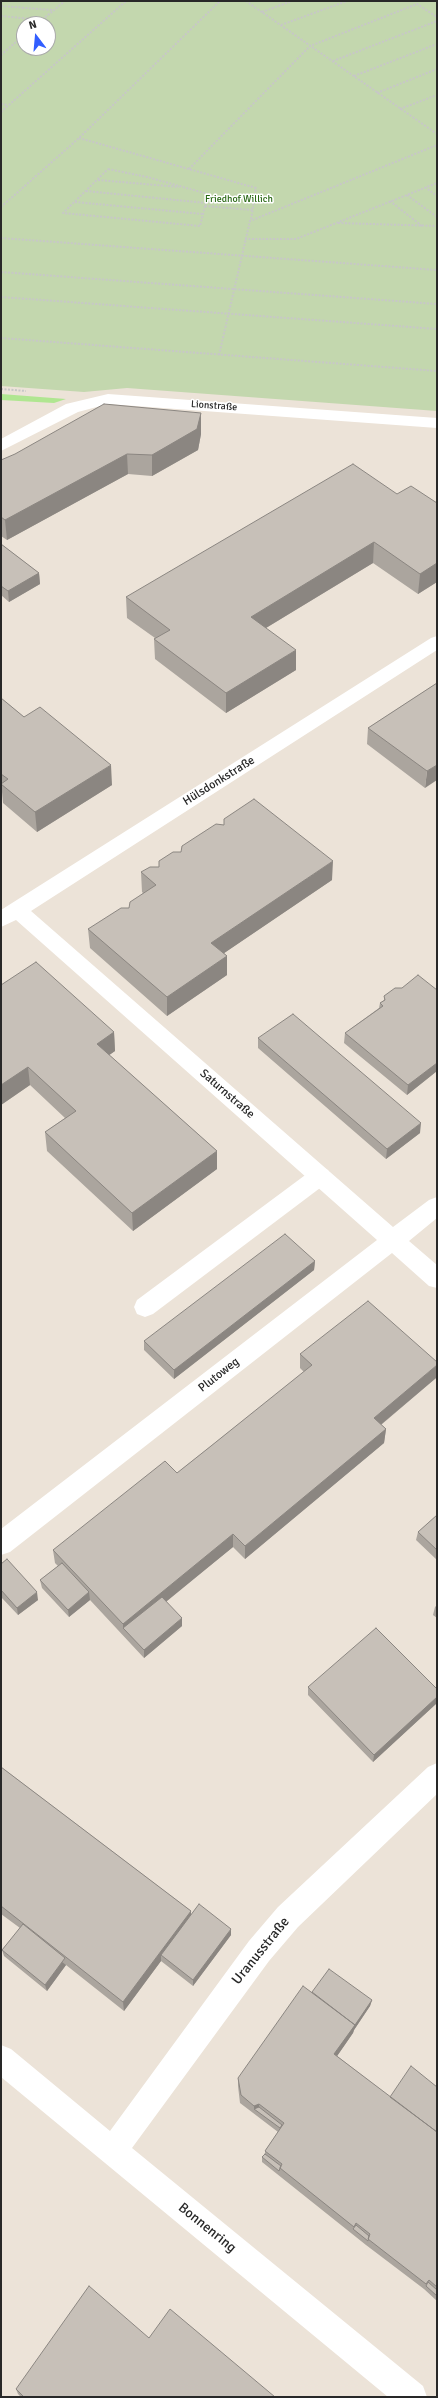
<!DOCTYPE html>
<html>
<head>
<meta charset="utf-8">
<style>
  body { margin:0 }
  #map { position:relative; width:438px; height:2398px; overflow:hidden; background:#ece3d8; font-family:Signika,sans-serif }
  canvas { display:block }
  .frame { position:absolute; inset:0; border:2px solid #282828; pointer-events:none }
  .north { position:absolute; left:16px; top:16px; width:40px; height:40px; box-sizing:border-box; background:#fff; border:1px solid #a9a9a9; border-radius:50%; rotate:344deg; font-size:11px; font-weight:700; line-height:16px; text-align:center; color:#282828 }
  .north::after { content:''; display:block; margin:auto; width:14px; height:18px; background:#325eff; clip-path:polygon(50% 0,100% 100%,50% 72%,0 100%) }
</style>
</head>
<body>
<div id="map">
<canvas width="438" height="2398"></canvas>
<div class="frame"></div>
<div class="north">N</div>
</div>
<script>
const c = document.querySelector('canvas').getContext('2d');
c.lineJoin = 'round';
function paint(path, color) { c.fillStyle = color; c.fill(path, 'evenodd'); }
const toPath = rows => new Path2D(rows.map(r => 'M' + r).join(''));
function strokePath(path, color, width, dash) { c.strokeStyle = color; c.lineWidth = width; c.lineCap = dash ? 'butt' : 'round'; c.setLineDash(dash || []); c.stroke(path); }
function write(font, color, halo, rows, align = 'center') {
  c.font = font + ' Signika,sans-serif'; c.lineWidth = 3; c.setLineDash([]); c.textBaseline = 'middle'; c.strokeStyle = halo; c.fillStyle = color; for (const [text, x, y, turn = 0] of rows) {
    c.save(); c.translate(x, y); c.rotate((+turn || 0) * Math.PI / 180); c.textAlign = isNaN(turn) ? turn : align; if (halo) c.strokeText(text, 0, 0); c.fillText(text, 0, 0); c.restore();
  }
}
const green = toPath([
  [1,394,66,399,54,403,1,400]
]);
const cemetery = toPath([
  [1,1,437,1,437,411,127,388,84,392,1,386],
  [24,24,48,24,48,48,24,48]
]);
const path = toPath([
  [246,1,437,134],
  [1,6,52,10],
  [262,12,292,1],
  [1,16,42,20],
  [37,24,65,1],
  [281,25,347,1],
  [1,55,24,35],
  [333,61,437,21],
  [354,76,437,44],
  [377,93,437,69],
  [1,104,8,105],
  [400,109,437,95],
  [1,112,126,1],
  [79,138,256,188,251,220],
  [108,169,147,177,208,194,200,226,63,213,108,169],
  [189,169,310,46,417,4,437,17],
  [98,180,179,187],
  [425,187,437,196],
  [86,191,206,203],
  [407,195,437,217],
  [390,201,422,226],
  [75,202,203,214],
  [205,206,252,210],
  [1,207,79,138,220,1],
  [338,223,437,226],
  [1,238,437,270],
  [245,239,296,239,437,183],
  [1,272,437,304],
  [1,297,437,329],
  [1,338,437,371],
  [219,355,250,221,437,145],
  [1,389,26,391]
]);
const lane = toPath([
  [320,1167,328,1170,331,1176,328,1182,153,1314,145,1317,137,1314,134,1307,137,1300,312,1170,320,1167]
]);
const street = toPath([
  [108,394,437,418,437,428,108,404,78,412,1,451,1,439,66,404,108,394],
  [437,636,437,650,31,911,393,1227,429,1200,437,1197,437,1218,409,1241,437,1265,437,1288,429,1286,392,1253,10,1552,1,1555,1,1529,377,1240,16,920,1,927,1,910,431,638,437,636],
  [437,1763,437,1794,298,1927,269,1961,132,2148,423,2386,427,2397,388,2397,1,2077,1,2045,11,2049,110,2131,249,1941,278,1907,428,1767,437,1763]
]);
const wall = toPath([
  [201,413,201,434,198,450,152,476,128,474,7,540,1,536,1,460],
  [397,494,437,503,437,582,418,594,373,563,266,628,296,670,226,713,155,659,154,639,155,638,127,618,126,597],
  [1,544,39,573,40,584,9,602,1,595],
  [437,683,425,788,367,744,368,728],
  [1,698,24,717,112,785,37,832,3,803,2,792,1,792],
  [141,872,332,880,224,953,227,956,227,975,167,1016,90,948,88,929,129,908,143,893,142,892],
  [1,985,114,1032,115,1051,109,1055,217,1151,217,1169,133,1231,47,1151,45,1132,65,1118,30,1085,1,1105],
  [437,990,437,1071,407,1095,344,1043,345,1033,379,1008,380,1003,384,1000,384,996],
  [258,1038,420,1133,386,1159,258,1048],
  [315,1261,314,1270,174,1379,144,1350,144,1341],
  [300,1354,436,1378,381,1425,386,1429,384,1443,245,1559,233,1547,166,1601,182,1626,144,1658,90,1600,69,1617,42,1588,40,1580,58,1566,55,1563,53,1550,177,1473,211,1446,304,1372,300,1368],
  [437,1515,437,1560,416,1540,418,1532],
  [1,1564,38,1600,18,1615,1,1597],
  [437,1605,437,1618,433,1615,435,1607],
  [308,1687,437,1689,437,1703,373,1762,308,1695],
  [1,1767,191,1911,191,1914,231,1935,193,1986,161,1961,124,2011,66,1965,47,1991,4,1956,2,1950,20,1928,1,1914],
  [312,1992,372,2000,370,2006,354,2030,353,2033,337,2056,390,2097,437,2087,437,2301,424,2289,366,2245,262,2162,262,2157,265,2154,265,2151,278,2132,240,2103,238,2086,238,2078],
  [149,2338,21,2397,18,2394,16,2389]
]);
const shadedWall = toPath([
  [201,413,201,434,198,450,152,476,152,455],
  [127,454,128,474,7,540,5,520],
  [374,542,373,563,251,637,251,617],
  [437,563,437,582,418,594,420,574],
  [39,573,40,584,9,602,8,591],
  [296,650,296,670,226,713,226,693],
  [111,765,112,785,37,832,35,812],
  [437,765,437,780,425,788,427,771],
  [333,861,332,880,211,962,211,943],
  [227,956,227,975,167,1016,167,997],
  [114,1032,115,1051,98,1063,97,1044],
  [437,1063,437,1071,407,1095,408,1085],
  [28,1067,30,1085,1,1105,1,1085],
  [421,1123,420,1133,386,1159,387,1149],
  [217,1151,217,1169,133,1231,132,1213],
  [315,1261,314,1270,174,1379,174,1370],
  [437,1365,436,1378,372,1432,374,1418],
  [386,1429,384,1443,245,1559,245,1546],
  [233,1534,233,1547,128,1633,123,1628,123,1624],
  [37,1592,38,1600,18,1615,17,1608],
  [89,1592,90,1600,69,1617,68,1610],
  [182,1618,182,1626,144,1658,144,1650],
  [437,1697,437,1703,373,1762,374,1755],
  [191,1911,191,1921,161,1955,161,1961,124,2011,123,2002],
  [231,1929,231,1935,193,1986,193,1980],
  [62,1962,66,1965,47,1991,45,1985],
  [372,2000,370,2006,354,2030,353,2033,333,2062,334,2054],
  [259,2104,259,2112,254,2109,254,2106]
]);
const building = toPath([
  [104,404,201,413,197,429,152,455,127,454,5,520,1,517,1,460,15,454,104,404],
  [353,464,397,494,411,486,437,503,437,563,420,574,374,542,251,617,296,650,226,693,154,639,170,630,126,597,353,464],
  [1,544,39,573,8,591,1,586,1,544],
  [437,683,437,765,427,771,368,728,437,683],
  [1,698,24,717,40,707,111,765,35,812,1,784,8,779,1,774,1,698],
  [254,799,333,861,211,943,227,956,167,997,88,929,121,908,129,908,130,902,156,885,141,872,150,867,159,867,159,861,173,852,181,852,182,846,216,824,224,825,224,819,254,799],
  [36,962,114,1032,97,1044,217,1151,132,1213,45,1132,76,1111,28,1067,1,1085,1,985,36,962],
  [418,975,437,990,437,1063,408,1085,345,1033,383,1006,380,1003,385,1000,384,996,395,988,402,988,418,975],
  [293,1014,421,1123,387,1149,258,1038,293,1014],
  [285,1234,315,1261,174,1370,144,1341,285,1234],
  [368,1301,437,1362,437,1365,374,1418,386,1429,245,1546,233,1534,123,1624,53,1550,165,1461,177,1473,211,1446,312,1365,300,1354,368,1301],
  [437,1515,437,1550,418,1532,437,1515],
  [7,1559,37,1592,17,1608,1,1590,1,1564,7,1559],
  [62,1563,89,1592,68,1610,40,1580,62,1563],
  [162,1597,182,1618,144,1650,123,1628,162,1597],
  [376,1628,437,1689,437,1697,374,1755,308,1687,376,1628],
  [1,1767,191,1911,123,2002,1,1906,1,1767],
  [199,1904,231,1929,193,1980,161,1955,199,1904],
  [23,1924,65,1958,45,1985,2,1950,23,1924],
  [329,1969,372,2000,355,2025,312,1992,329,1969],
  [303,1986,355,2025,334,2054,437,2132,437,2287,429,2280,426,2284,368,2239,370,2234,356,2223,354,2227,280,2168,282,2164,265,2151,284,2123,259,2104,254,2106,241,2095,238,2078,303,1986],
  [411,2066,437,2087,437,2132,390,2097,411,2066],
  [259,2107,282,2125,280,2128,254,2109,259,2107],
  [265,2154,281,2166,280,2168,279,2171,262,2157,265,2154],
  [356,2225,369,2236,368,2241,353,2229,356,2225],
  [428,2282,437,2290,437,2296,426,2286,428,2282],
  [89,2286,149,2338,170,2309,275,2397,24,2397,16,2389,89,2286]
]);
const farParknames = [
  ["Friedhof Willich",239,199]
];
const farStreetnames = [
  ["Lionstraße",214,406,4]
];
const streetNames = [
  ["Hülsdonkstraße",219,781,-32],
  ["Saturnstraße",227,1094,41],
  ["Plutoweg",219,1375,-38]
];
const nearStreetnames = [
  ["Uranusstraße",261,1951,-51],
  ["Bonnenring",207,2228,39]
];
paint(green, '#b0e691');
paint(cemetery, '#c3d7ae');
strokePath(path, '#c7c7c7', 2, [2, 1.5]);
paint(lane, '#fff');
paint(street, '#fff');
paint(wall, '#aba59e');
paint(shadedWall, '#8b8681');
paint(building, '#c7c0b8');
strokePath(building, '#8b8681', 1);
write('10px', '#296815', '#fff', farParknames);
write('10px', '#282828', '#fff', farStreetnames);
write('12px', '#282828', '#fff', streetNames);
write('14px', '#282828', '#fff', nearStreetnames);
</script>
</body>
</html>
